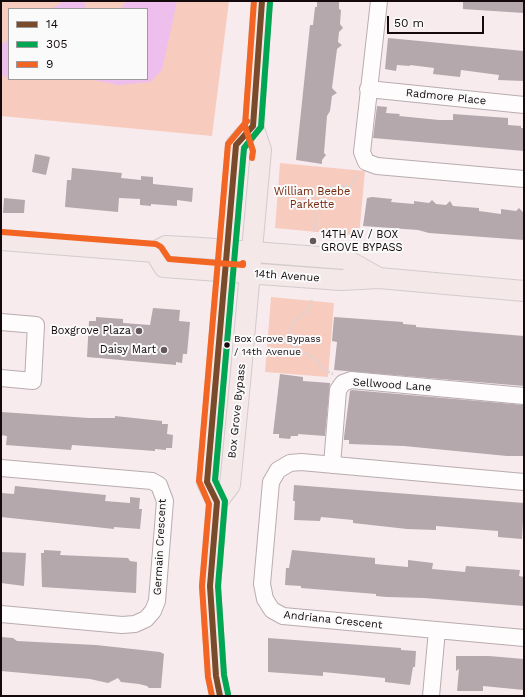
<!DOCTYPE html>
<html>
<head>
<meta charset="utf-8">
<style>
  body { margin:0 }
  #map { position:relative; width:525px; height:697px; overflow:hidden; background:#f8ebee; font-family:"Work Sans",sans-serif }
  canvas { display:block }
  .frame { position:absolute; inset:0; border:2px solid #14090c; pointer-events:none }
  .legend { position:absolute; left:8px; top:8px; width:140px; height:72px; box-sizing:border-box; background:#fafafa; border:1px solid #9e9a9b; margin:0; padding:5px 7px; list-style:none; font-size:12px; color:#14090c }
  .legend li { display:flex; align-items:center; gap:8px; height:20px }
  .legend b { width:20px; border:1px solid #9e9a9b }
  .scale { position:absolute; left:387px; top:16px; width:97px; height:18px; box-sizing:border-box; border:2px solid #14090c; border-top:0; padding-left:5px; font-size:12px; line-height:14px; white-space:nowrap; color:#14090c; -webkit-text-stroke:3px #fafafa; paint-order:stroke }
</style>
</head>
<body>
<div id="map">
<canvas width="525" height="697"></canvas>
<div class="frame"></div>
<ul class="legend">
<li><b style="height:5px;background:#7a4b2a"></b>14</li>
<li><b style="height:5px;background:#00a651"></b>305</li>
<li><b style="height:5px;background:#f26522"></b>9</li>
</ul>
<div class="scale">50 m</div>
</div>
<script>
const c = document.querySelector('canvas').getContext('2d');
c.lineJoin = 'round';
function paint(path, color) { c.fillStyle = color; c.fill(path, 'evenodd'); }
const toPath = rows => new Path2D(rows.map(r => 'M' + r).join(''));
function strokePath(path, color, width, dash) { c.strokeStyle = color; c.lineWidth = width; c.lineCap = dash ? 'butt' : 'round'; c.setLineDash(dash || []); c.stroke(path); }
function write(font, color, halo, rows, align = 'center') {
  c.font = font + ' "Work Sans",sans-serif'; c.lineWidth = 4; c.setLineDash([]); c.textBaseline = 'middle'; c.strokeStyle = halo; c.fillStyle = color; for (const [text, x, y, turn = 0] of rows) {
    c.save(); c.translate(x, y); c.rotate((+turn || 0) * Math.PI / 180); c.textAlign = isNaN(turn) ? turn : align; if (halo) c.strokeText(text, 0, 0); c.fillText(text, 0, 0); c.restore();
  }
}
const green = toPath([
  [1,1,229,1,212,136,1,116],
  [9,9,147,9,147,79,9,79],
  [280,163,365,171,359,236,275,228],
  [271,297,334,303,328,377,265,372]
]);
const water = toPath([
  [63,1,84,1,86,9,52,9],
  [127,1,177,1,162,70,150,82,118,85,94,80,147,79,147,9,120,9],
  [9,39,9,79,1,74,1,45]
]);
const building = toPath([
  [317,1,339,1,339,9,341,10,340,24,343,28,339,32,338,42,342,45,337,49,332,88,337,93,332,96,330,111,327,116,324,153,326,155,322,160,322,164,296,160,310,25,313,25,315,7,317,7],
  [463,1,524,1,524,13,463,9],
  [388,38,524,51,524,81,498,80,499,75,461,70,460,77,433,74,434,68,410,65,410,66,397,65,396,71,385,69],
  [377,106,387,107,386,113,400,114,399,116,439,120,453,120,453,114,508,118,508,125,521,126,521,128,524,128,524,151,373,138],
  [35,154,50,157,46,175,32,172],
  [72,168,122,173,121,178,141,180,141,176,153,177,153,184,193,188,192,202,177,200,177,206,151,204,151,206,140,205,140,199,119,198,118,212,65,207,67,180,71,180],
  [372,197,392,199,391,202,414,204,414,201,429,203,432,200,436,204,446,205,450,201,453,206,479,208,479,211,501,214,501,209,516,211,519,208,524,213,524,240,429,233,418,230,363,226,367,198],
  [4,198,25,200,24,213,3,213],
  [153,308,180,310,179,321,190,322,187,354,183,354,182,363,176,362,176,365,87,357,89,321,96,321,96,317,123,319,123,323,150,325],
  [334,317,403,322,403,324,416,325,416,327,524,336,524,386,334,370,337,342,332,341],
  [280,374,303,377,303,381,330,383,325,436,298,434,298,436,291,436,290,439,279,438,279,434,273,434],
  [352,390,524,405,524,456,507,456,404,446,349,444,349,440,344,440,344,437,350,391],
  [1,412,89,418,115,418,115,416,162,421,162,424,168,424,167,434,173,435,172,448,166,448,166,450,155,449,155,451,72,445,71,450,6,445,7,436,1,435],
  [294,485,524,503,522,539,498,537,498,531,436,526,436,530,407,529,353,523,353,520,321,517,320,521,294,520,295,501,293,501],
  [15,486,106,495,105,501,130,503,130,497,140,498,139,509,142,509,140,529,114,527,114,529,1,517,1,493,14,494],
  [44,550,61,551,60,555,128,558,130,561,137,562,136,593,42,587,41,553,44,553],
  [292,550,375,558,375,564,408,567,408,560,433,563,432,569,465,572,466,566,520,570,519,576,524,577,524,606,424,598,387,597,376,596,376,594,301,588,301,586,285,585,286,568,289,568],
  [1,552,26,553,24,586,1,583],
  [1,637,13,638,17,641,96,645,160,652,164,654,161,688,149,688,147,686,139,684,121,682,118,678,108,683,90,679,1,671],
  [268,638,401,648,401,650,416,651,415,667,413,667,410,685,385,682,385,678,323,672,323,676,268,672],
  [456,656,489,656,524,659,524,690,483,686,483,691,457,691,459,669,456,671]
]);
const path = toPath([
  [277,188,293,190,310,201,316,216,315,232],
  [310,201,322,191,331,187,350,186,359,174],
  [286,342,315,359,324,370,333,374],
  [267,343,286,342,293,323,306,312,312,300]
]);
const minor = toPath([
  [379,1,362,152,366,162,377,166,524,179],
  [368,89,524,105],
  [1,322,36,325,33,381,1,378],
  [332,465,338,390,343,383,351,380,524,396],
  [1,468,152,481,159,485,165,501,157,601,153,611,146,619,135,624,122,625,1,614],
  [524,482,301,462,290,463,278,470,271,482,262,584,265,599,272,610,283,616,524,638],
  [431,696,437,630]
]);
const major = toPath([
  [1,240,155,252,166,246,202,248,345,259,379,278],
  [155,252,164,267,341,280,379,278,524,291],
  [217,502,230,485,240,383,261,150,253,126,262,1],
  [220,696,216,676,210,586,217,502,207,482,236,145,253,126]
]);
const bus1 = toPath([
  [220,696,216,676,210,586,217,502,207,482,236,145,253,126,262,1]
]);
const bus2 = toPath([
  [228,694,224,675,218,586,225,501,215,480,244,148,261,127,270,2]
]);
const bus3 = toPath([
  [252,158,253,151,245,126,254,1],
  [2,232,156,244,161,247,169,259,243,265,243,263],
  [212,696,208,677,202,586,209,504,199,481,228,144,247,121]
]);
const markers = [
  [313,241,4,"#64585b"],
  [139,331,4,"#64585b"],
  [227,345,3.5,"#14090c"],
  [164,350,4,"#64585b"]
];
const busNames = [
  ["Box Grove Bypass",234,339],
  ["/ 14th Avenue",234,352]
];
const streetNames = [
  ["Radmore Place",446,97,6],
  ["14th Avenue",287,276,4],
  ["Sellwood Lane",392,385,4],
  ["Box Grove Bypass",237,411,-84],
  ["Germain Crescent",160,547,-87],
  ["Andriana Crescent",333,620,6]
];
const parkNames = [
  ["William Beebe",312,192],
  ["Parkette",312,205]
];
const poiNames = [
  ["14TH AV / BOX",321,235,"left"],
  ["GROVE BYPASS",321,248,"left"],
  ["Boxgrove Plaza",131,331],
  ["Daisy Mart",156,350]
];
paint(green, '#f8cbbf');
paint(water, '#eebeed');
paint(building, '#b4a8ad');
strokePath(minor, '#b8acaf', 18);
strokePath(major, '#d2cbcd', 22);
strokePath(path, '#d8d3d4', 2.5, [2, 2]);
strokePath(minor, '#fefcfc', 16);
strokePath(major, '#f4e8e8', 20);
strokePath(bus1, '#7a4b2a', 6);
strokePath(bus2, '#00a651', 6);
strokePath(bus3, '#f26522', 6);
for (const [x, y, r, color] of markers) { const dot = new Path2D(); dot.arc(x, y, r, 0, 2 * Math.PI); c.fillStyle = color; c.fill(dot); strokePath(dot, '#fafafa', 1.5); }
write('10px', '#14090c', '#fafafa', busNames, 'left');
write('11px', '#14090c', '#fafafa', streetNames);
write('11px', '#74270b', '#fafafa', parkNames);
write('11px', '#14090c', '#fafafa', poiNames, 'right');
</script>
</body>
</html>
